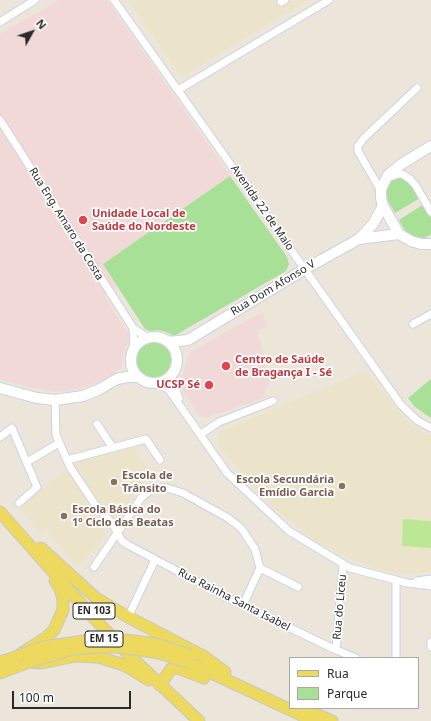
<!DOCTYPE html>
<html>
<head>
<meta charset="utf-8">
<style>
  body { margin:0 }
  #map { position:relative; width:431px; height:721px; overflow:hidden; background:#ebe5da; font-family:"Noto Sans",sans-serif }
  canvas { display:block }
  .legend { position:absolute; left:289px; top:657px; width:130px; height:52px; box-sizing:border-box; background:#fff; border:1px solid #a9a9a9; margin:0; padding:5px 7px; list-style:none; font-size:12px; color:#292929 }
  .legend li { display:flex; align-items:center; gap:8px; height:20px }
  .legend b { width:20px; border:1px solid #a9a9a9 }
  .north { position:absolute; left:12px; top:12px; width:40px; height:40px; -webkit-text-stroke:3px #fff; paint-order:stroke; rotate:50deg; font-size:11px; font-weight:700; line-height:16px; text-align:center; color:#292929 }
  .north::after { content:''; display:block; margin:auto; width:14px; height:18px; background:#292929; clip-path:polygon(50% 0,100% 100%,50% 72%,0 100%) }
  .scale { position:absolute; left:12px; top:691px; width:119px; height:18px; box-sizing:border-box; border:2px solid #292929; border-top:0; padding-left:5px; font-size:12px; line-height:14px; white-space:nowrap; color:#292929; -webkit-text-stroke:3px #fff; paint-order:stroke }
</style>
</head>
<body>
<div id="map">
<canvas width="431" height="721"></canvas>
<ul class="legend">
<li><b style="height:5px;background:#ecd95e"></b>Rua</li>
<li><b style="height:11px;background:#a9e098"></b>Parque</li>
</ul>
<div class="north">N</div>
<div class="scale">100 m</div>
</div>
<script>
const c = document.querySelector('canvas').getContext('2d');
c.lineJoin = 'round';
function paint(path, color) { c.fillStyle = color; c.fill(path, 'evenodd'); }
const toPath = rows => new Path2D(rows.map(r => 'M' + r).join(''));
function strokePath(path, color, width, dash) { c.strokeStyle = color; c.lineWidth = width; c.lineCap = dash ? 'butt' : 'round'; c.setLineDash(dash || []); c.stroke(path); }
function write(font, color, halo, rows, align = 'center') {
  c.font = font + ' "Noto Sans",sans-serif'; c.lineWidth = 3.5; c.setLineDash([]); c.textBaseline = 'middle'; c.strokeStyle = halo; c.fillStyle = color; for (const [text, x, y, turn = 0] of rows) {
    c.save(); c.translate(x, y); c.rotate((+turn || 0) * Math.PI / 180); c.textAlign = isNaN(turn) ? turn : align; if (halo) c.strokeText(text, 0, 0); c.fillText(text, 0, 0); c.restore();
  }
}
const education = toPath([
  [128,0,308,0,181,77],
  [366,371,405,419,422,432,431,435,431,572,399,574,373,568,346,557,313,539,272,507,220,448,218,442,218,432],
  [136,447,148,473,116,521,101,506,73,463],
  [66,470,90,504,108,526,103,531,106,533,101,544,76,566,46,529,41,533,19,507]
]);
const medical = toPath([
  [59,0,107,0,230,176,103,264,117,286,104,295,130,337,125,348,121,368,108,378,86,387,58,392,34,388,0,379,0,34],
  [262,312,267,326,257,331,270,379,263,398,208,417,199,416,179,384,190,352]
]);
const green = toPath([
  [230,176,287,257,289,264,286,271,174,336,166,332,158,330,150,331,145,329,103,264],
  [399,176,410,182,420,198,395,213,388,201,386,189,390,180],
  [424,204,431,218,431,234,425,238,413,237,406,232,399,220],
  '135 360a18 18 0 1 1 36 0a18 18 0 1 1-36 0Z',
  [431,379,431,418,415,407,408,398]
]);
const pitch = toPath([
  [403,519,431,521,431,548,402,546]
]);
const street = toPath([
  [114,0,401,405,418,421,431,428],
  [281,2,285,0],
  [0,22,35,0],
  [178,90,329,0],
  [0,120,133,328,148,338],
  [390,177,398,174,402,174,410,179,416,186,431,212],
  [381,191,358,151,358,146,364,138,417,88],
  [413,324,431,314],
  [133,328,134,348],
  [170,376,179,398],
  [158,383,169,390,227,473,289,531,350,568,407,583,431,586],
  [55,400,56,435,70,467,96,506,112,523,122,541,128,545,232,600,336,650,356,658],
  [97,424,113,448],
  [201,434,219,422,273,401],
  [0,437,12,428,37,487,19,503],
  [67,460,146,439,160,460],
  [27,462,59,443],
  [94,567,141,498,153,488,167,488,183,493,228,518,241,528,255,549,260,568,243,605],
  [260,568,298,587],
  [396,580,396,658],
  [417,581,431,579],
  [128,617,155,560],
  [431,642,431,647],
  [336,650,343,564]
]);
const secondary = toPath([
  [431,146,400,165,388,175,381,189,381,198,383,206,399,234,411,241,421,244,431,244],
  [359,239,399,234],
  '131 360a23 23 0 1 1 46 0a23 23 0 1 1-46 0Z',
  [168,342,188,340,305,269,359,239,373,224,383,206],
  [0,388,37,398,55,400,83,396,98,390,117,379,127,377,138,377]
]);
const primary = toPath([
  [0,512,92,616,130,656,199,721],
  [41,548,96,598,128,617,203,656,225,672],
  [0,662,16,657,47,637,54,630,63,610,63,599,60,589,55,580],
  [188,662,314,721],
  [0,673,29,662,41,663,76,656,98,657,124,665,149,680],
  [160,685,171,669,178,668,204,678],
  [306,710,332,721]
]);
const primaryBridge = toPath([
  [16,657,43,647,98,639,123,640,152,643,191,655],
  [29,662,72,649,97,647,121,647,159,653,188,662]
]);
const markers = [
  [83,220,5,"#e0444e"],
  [226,366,5,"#e0444e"],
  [209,385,5,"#e0444e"],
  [114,482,4,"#8d6e63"],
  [342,486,4,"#8d6e63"],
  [64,516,4,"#8d6e63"]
];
const shields = [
  [94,611,42],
  [104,639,38]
];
const shieldNames = [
  ["EN 103",94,611],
  ["EM 15",104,639]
];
const streetNames = [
  ["Avenida 22 de Maio",262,208,55],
  ["Rua Eng. Amaro da Costa",66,224,58],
  ["Rua Dom Afonso V",273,288,-31],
  ["Rua Rainha Santa Isabel",234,600,27],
  ["Rua do Liceu",340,607,-85]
];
const healthNames = [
  ["Unidade Local de",92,214],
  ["Saúde do Nordeste",92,227],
  ["Centro de Saúde",235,360],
  ["de Bragança I - Sé",235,373],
  ["UCSP Sé",200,385,"right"]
];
const educationNames = [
  ["Escola de",122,476],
  ["Trânsito",122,489],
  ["Escola Secundária",334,480,"right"],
  ["Emídio Garcia",334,493,"right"],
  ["Escola Básica do",72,510],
  ["1º Ciclo das Beatas",72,523]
];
paint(education, '#ece4ca');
paint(medical, '#f1d9d8');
paint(green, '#a9e098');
paint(pitch, '#bce794');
strokePath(street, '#d0d1e1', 9);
strokePath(secondary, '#d0d1e1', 12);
strokePath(primary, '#c7c7c7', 13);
strokePath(street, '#fff', 7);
strokePath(secondary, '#fff', 10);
strokePath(primary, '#ecd95e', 11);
strokePath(primaryBridge, '#c7c7c7', 13, []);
strokePath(primaryBridge, '#ecd95e', 11);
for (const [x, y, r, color] of markers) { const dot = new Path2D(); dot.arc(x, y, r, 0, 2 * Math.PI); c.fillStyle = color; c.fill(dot); strokePath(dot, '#fff', 1.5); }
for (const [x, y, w] of shields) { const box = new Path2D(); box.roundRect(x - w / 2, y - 8, w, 16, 3); c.fillStyle = '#fff'; c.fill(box); strokePath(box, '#292929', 1); }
write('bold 10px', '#292929', null, shieldNames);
write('11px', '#292929', '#fff', streetNames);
write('bold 11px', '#be3a42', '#fff', healthNames, 'left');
write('bold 11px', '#785e54', '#fff', educationNames, 'left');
</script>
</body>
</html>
